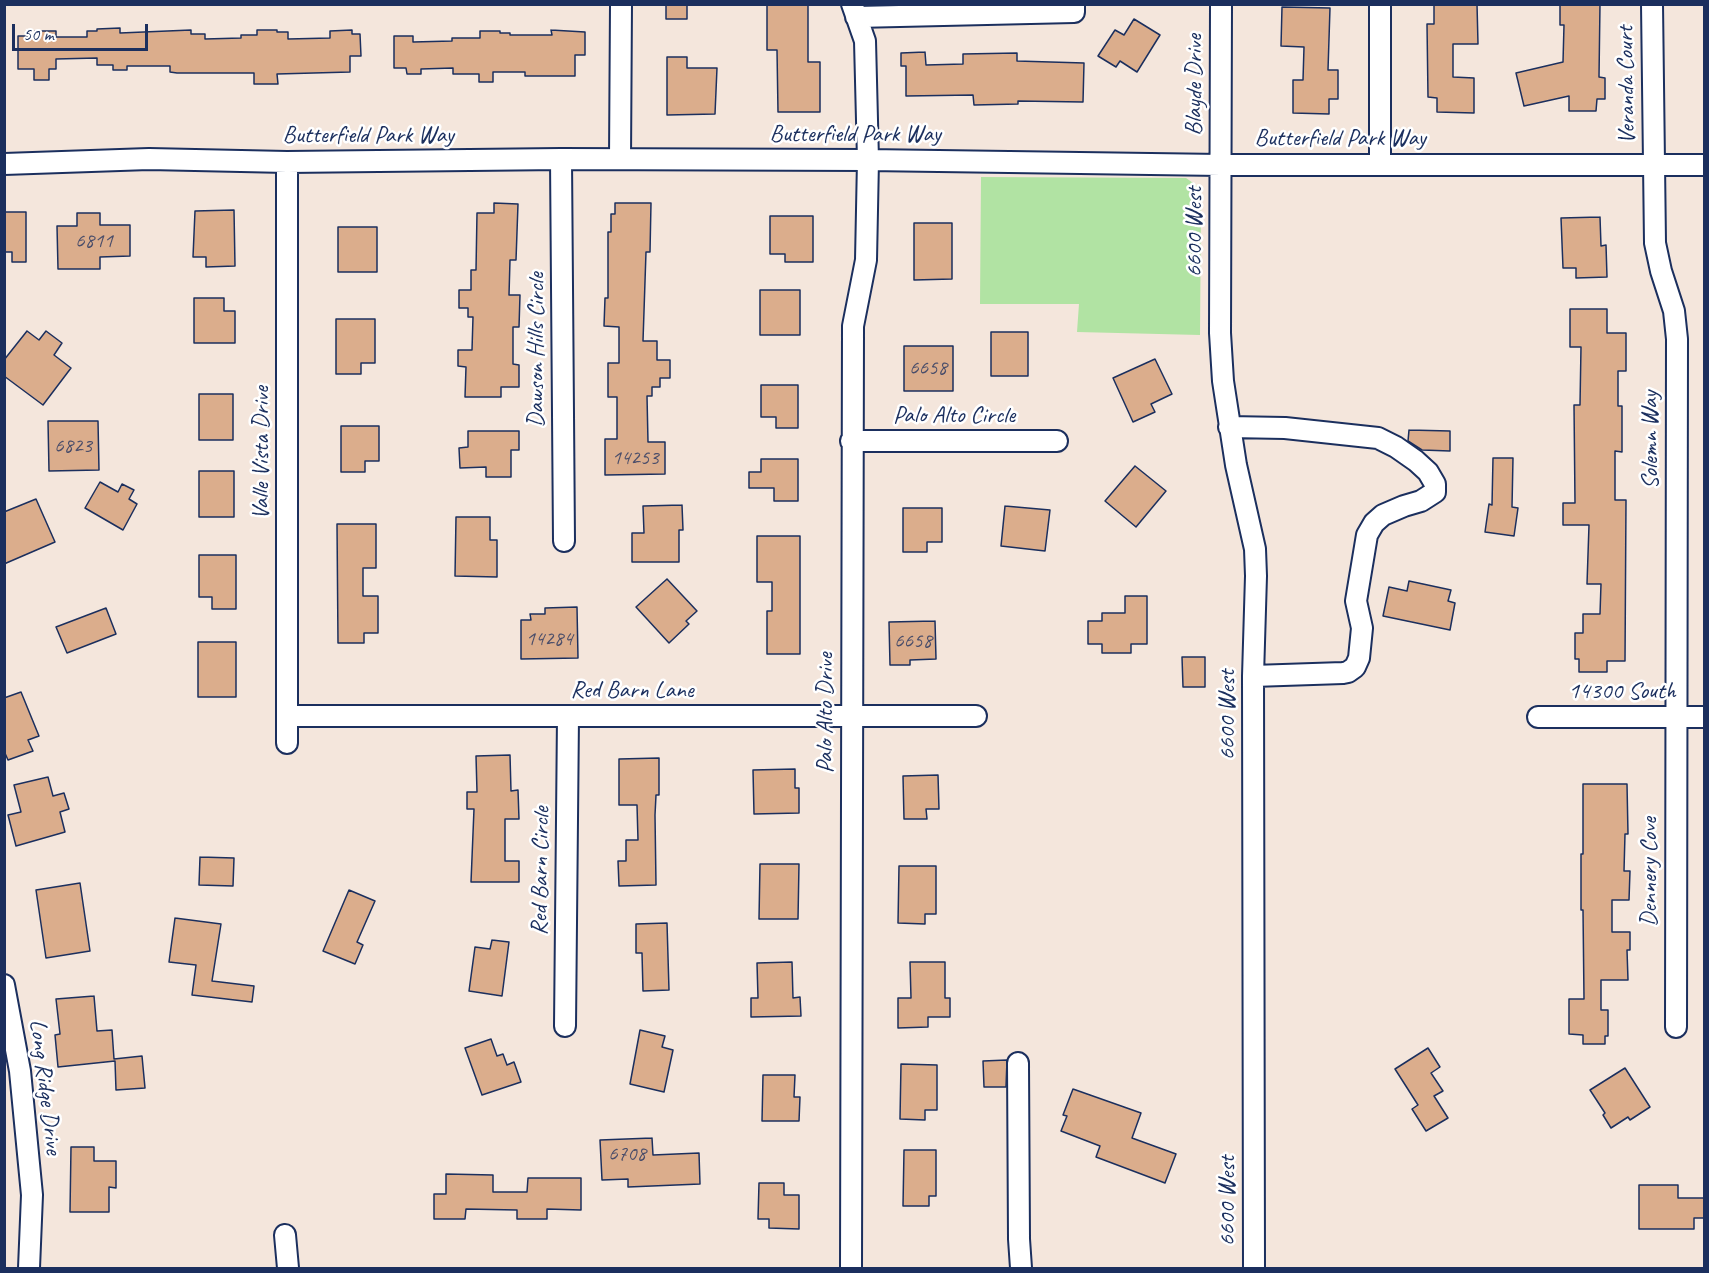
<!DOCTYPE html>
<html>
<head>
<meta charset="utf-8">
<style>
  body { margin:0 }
  #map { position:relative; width:1709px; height:1273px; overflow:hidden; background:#f4e6dc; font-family:Caveat,sans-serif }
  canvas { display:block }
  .frame { position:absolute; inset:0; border:6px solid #1b2f5e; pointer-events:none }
  .scale { position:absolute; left:12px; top:24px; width:136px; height:27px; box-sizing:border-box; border:3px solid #1b2f5e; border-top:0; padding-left:8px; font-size:18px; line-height:21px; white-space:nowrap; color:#1b2f5e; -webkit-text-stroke:4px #fff; paint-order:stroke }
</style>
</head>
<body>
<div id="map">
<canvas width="1709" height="1273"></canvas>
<div class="frame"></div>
<div class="scale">50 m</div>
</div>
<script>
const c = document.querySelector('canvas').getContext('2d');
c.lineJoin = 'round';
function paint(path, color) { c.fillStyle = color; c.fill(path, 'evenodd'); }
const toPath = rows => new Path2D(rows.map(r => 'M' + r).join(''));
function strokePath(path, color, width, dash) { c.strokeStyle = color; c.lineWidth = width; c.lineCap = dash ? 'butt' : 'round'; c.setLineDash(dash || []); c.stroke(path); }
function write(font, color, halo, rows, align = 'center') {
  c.font = font + ' Caveat,sans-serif'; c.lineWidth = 5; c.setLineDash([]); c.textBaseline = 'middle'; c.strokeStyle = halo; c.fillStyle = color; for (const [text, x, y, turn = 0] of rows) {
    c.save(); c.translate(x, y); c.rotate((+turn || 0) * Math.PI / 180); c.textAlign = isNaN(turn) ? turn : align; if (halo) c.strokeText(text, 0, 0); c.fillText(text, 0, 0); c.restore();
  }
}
const green = toPath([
  [981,177,1186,178,1196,185,1201,202,1200,335,1077,332,1079,304,980,304]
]);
const building = toPath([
  [666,4,687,4,687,19,666,19,666,4],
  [767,4,808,5,808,62,820,62,820,112,778,112,777,50,767,50,767,4],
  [1434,4,1477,4,1478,44,1453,44,1453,77,1474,78,1474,113,1437,112,1437,98,1428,97,1427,24,1434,24,1434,4],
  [1560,4,1600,4,1599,77,1605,78,1605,99,1597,99,1596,111,1569,111,1569,96,1524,106,1516,73,1563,62,1564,25,1560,25,1560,4],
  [1282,7,1330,8,1328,70,1338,70,1338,99,1329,99,1329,114,1293,113,1293,80,1303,80,1304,47,1281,46,1282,7],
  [1134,19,1160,35,1137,72,1120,61,1116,67,1098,56,1115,30,1124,35,1134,19],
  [120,28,120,33,191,30,191,34,205,34,205,39,241,38,241,35,257,35,257,30,277,30,277,32,288,32,288,39,330,38,330,31,352,30,352,34,360,34,361,56,350,56,350,72,277,74,278,84,254,84,254,73,177,73,170,72,170,66,127,66,127,70,113,70,113,65,97,65,97,58,56,59,56,69,49,69,49,80,34,80,34,69,18,69,18,36,35,36,35,31,56,31,56,37,87,37,87,31,97,31,97,29,120,28],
  [551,30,585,32,585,55,575,55,575,76,525,76,525,72,493,72,493,82,479,82,479,74,453,74,453,68,421,69,421,74,407,74,406,68,394,68,394,36,413,36,413,42,452,41,452,38,480,38,480,31,500,31,500,33,510,33,510,35,552,35,551,30],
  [925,52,926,65,963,64,963,54,1017,53,1017,61,1084,63,1083,102,1018,101,1018,104,974,105,973,95,906,96,906,66,901,66,901,53,925,52],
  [667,57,687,57,687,68,717,68,715,114,667,115,667,57],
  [494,203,518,204,516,260,510,260,509,295,520,295,519,327,513,327,513,364,519,365,519,387,501,387,501,397,465,397,466,367,458,366,458,350,472,350,473,317,468,317,468,308,459,308,459,290,471,290,471,270,476,270,477,213,494,213,494,203],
  [615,203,651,203,650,252,646,252,643,341,657,341,657,360,670,360,670,378,660,378,660,387,652,387,652,396,647,396,648,442,665,442,665,474,605,475,605,439,617,439,617,397,608,397,608,363,619,363,619,327,604,326,605,298,608,298,608,232,611,232,611,214,615,214,615,203],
  [234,210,235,266,206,267,206,257,193,257,195,211,234,210],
  [4,212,26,212,26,262,12,262,12,252,4,252,4,212],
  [77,213,100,213,100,225,130,225,130,256,100,257,100,269,58,269,57,226,77,226,77,213],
  [770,216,813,216,813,262,785,262,785,254,770,254,770,216],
  [1600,217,1601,246,1606,245,1607,277,1576,278,1576,268,1563,268,1561,218,1600,217],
  [914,223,952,223,952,279,914,280,914,223],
  [338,227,377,227,377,272,338,272,338,227],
  [760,290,800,290,800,335,760,335,760,290],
  [194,298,224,298,224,311,235,311,235,343,194,343,194,298],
  [1570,309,1607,309,1607,333,1626,333,1626,371,1618,371,1618,406,1622,406,1622,452,1615,451,1615,500,1626,500,1625,661,1607,661,1607,672,1579,672,1579,659,1575,659,1575,633,1583,633,1583,614,1600,614,1601,584,1587,584,1589,525,1563,525,1563,503,1575,503,1574,405,1580,405,1581,347,1570,347,1570,309],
  [336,319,375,319,375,363,361,363,361,374,336,374,336,319],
  [27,331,39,340,46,331,62,343,54,355,71,368,43,405,4,376,4,360,27,331],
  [991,332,1028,332,1028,376,991,376,991,332],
  [904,346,953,346,953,391,904,391,904,346],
  [1155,359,1172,394,1151,404,1155,412,1133,422,1113,378,1155,359],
  [761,385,798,385,798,428,776,428,776,417,761,417,761,385],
  [199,394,233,394,233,440,199,440,199,394],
  [48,421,98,421,99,470,49,471,48,421],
  [341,426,379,426,379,461,365,461,365,472,341,472,341,426],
  [1409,430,1450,431,1450,451,1422,450,1408,441,1409,430],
  [468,431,519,431,519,450,511,450,511,477,486,477,486,467,460,468,459,448,468,447,468,431],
  [1493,458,1513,458,1512,507,1518,508,1514,536,1485,532,1489,504,1492,505,1493,458],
  [761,459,798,459,798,501,774,501,774,488,749,488,749,472,761,472,761,459],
  [1135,466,1166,491,1136,527,1105,501,1135,466],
  [199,471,234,471,234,517,199,517,199,471],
  [100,482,118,492,122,484,134,490,129,499,137,504,123,530,85,508,100,482],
  [36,499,55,542,4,564,4,512,36,499],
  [682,505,683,530,679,530,679,562,632,562,632,533,644,533,643,506,682,505],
  [1005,506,1050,510,1045,551,1001,546,1005,506],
  [903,508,942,508,942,542,927,542,927,552,903,552,903,508],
  [456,517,490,517,490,540,497,540,497,577,455,576,456,517],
  [337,524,376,524,376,568,363,568,363,596,378,596,378,633,364,633,364,643,338,643,337,524],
  [757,536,800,536,800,654,767,654,767,611,772,611,772,582,757,582,757,536],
  [199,555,236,555,236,609,212,609,212,597,199,597,199,555],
  [667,579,697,611,686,621,689,624,669,643,636,607,667,579],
  [1409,581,1451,590,1448,601,1455,603,1450,630,1383,616,1389,587,1407,591,1409,581],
  [1125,596,1147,596,1147,644,1131,644,1131,653,1102,653,1102,644,1088,644,1088,621,1102,621,1102,613,1125,613,1125,596],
  [577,607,578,658,521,659,521,620,531,620,530,614,545,614,545,608,577,607],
  [106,608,116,634,67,653,56,627,106,608],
  [935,621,936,659,910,660,910,665,890,665,889,622,935,621],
  [198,642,236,642,236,697,198,697,198,642],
  [1182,657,1205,657,1205,687,1183,687,1182,657],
  [21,692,39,736,28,740,33,751,8,760,4,751,4,698,21,692],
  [510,755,511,791,518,790,519,819,505,819,505,861,519,861,519,882,471,882,474,809,467,809,467,792,477,792,476,756,510,755],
  [659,758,659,795,656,795,655,815,656,885,619,886,618,861,626,861,626,840,638,840,637,805,619,805,619,759,659,758],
  [795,769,795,788,799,788,799,813,754,814,753,770,795,769],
  [938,775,939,809,926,809,927,819,904,819,903,776,938,775],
  [48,777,53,796,64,793,69,809,60,812,65,832,16,846,8,815,21,812,14,785,48,777],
  [1583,784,1627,784,1628,834,1625,834,1624,871,1630,871,1629,900,1612,900,1612,932,1630,932,1630,950,1627,950,1628,980,1601,980,1601,1010,1608,1010,1608,1036,1605,1036,1605,1044,1583,1044,1583,1035,1569,1034,1569,999,1584,999,1583,910,1581,910,1581,854,1583,854,1583,784],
  [200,857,234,858,233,886,199,885,200,857],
  [760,864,799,864,798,919,759,919,760,864],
  [899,866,936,866,936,914,925,914,925,924,898,923,899,866],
  [80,883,90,951,46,958,36,890,80,883],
  [349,890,375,901,357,942,363,945,355,964,323,951,349,890],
  [175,918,221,924,212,981,254,986,252,1002,192,995,196,965,169,962,175,918],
  [667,923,669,990,643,991,642,953,636,953,636,924,667,923],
  [492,940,509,942,502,996,469,991,475,947,490,949,492,940],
  [792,962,793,998,800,997,801,1016,751,1017,751,998,758,998,757,963,792,962],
  [910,962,945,962,945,998,950,998,950,1017,928,1017,928,1027,898,1028,898,998,911,998,910,962],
  [94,996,97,1031,112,1030,114,1059,142,1056,145,1088,116,1090,115,1061,58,1067,55,1035,60,1034,56,999,94,996],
  [640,1030,665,1036,662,1047,673,1050,664,1092,630,1084,640,1030],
  [491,1039,497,1056,503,1054,507,1065,514,1062,521,1082,482,1095,465,1048,491,1039],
  [1428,1048,1440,1067,1431,1073,1443,1091,1434,1096,1448,1118,1426,1131,1412,1109,1418,1105,1395,1069,1428,1048],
  [1007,1060,1006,1087,984,1087,983,1061,1007,1060],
  [901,1064,937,1065,937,1110,925,1110,925,1120,900,1119,901,1064],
  [1625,1068,1650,1107,1630,1120,1628,1117,1611,1128,1603,1115,1605,1113,1590,1090,1625,1068],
  [763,1075,795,1075,794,1097,800,1097,799,1121,762,1121,763,1075],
  [1073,1089,1141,1113,1132,1138,1176,1154,1165,1183,1096,1157,1100,1146,1061,1131,1067,1116,1063,1115,1073,1089],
  [652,1138,653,1155,699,1153,700,1184,628,1187,628,1179,602,1180,600,1140,652,1138],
  [71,1147,94,1147,94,1161,116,1161,116,1188,109,1187,109,1212,70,1212,71,1147],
  [904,1150,936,1150,936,1196,929,1196,929,1206,903,1206,904,1150],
  [446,1174,493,1175,493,1192,527,1192,528,1178,581,1178,581,1210,547,1209,547,1219,517,1219,517,1210,466,1209,465,1219,434,1219,434,1194,446,1194,446,1174],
  [759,1183,784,1183,784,1195,799,1195,799,1229,769,1228,769,1219,758,1219,759,1183],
  [1639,1185,1678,1185,1678,1198,1704,1198,1704,1218,1694,1218,1694,1229,1639,1229,1639,1185]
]);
const minor = toPath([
  [1221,4,1220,333,1223,381,1236,465,1255,549,1256,576,1253,676,1254,1268],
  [1652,4,1655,243,1661,271,1674,311,1677,339,1676,1027],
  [856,17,1074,12,1074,4],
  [561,159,564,541],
  [620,159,621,4],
  [4,164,149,159,287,162,561,159,868,160,1221,165,1704,165],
  [1380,164,1380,4],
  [1229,427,1285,428,1378,438,1396,447,1416,461,1428,472,1435,484,1435,492,1421,501,1404,506,1383,515,1374,523,1367,535,1356,601,1362,628,1359,658,1355,667,1348,672,1343,673,1253,676],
  [851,441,1057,441],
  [288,716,976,716],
  [1538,717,1704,717],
  [287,743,287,162],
  [4,985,20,1071,32,1195,29,1268],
  [565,1026,568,716],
  [1018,1063,1019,1239,1021,1268],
  [285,1235,288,1268],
  [851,1268,853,326,866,260,868,160,865,41,852,4]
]);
const numberNames = [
  ["6811",94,241],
  ["6658",928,368],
  ["6823",73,446],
  ["14253",635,458],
  ["14284",549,639],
  ["6658",913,641],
  ["6708",627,1154]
];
const streetNames = [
  ["Blayde Drive",1195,85,-90],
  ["Veranda Court",1627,85,-91],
  ["Butterfield Park Way",855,135],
  ["Butterfield Park Way",368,136],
  ["Butterfield Park Way",1340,139],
  ["6600 West",1195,232,-90],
  ["Dawson Hills Circle",537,350,-90],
  ["Palo Alto Circle",954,416],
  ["Solemn Way",1651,440,-90],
  ["Valle Vista Drive",262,453,-90],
  ["Red Barn Lane",632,691],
  ["14300 South",1622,692],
  ["Palo Alto Drive",826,713,-90],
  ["6600 West",1228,715,-90],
  ["Red Barn Circle",541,871,-89],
  ["Dennery Cove",1650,872,-90],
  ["Long Ridge Drive",45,1087,83],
  ["6600 West",1228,1201,-90]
];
paint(green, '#b1e3a3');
paint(building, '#dbad8c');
strokePath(building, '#1b2f5e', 1.5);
strokePath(minor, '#1b2f5e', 24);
strokePath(minor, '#fff', 20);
write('21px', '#4b4e6a', null, numberNames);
write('24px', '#1b2f5e', '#fff', streetNames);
</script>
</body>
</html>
